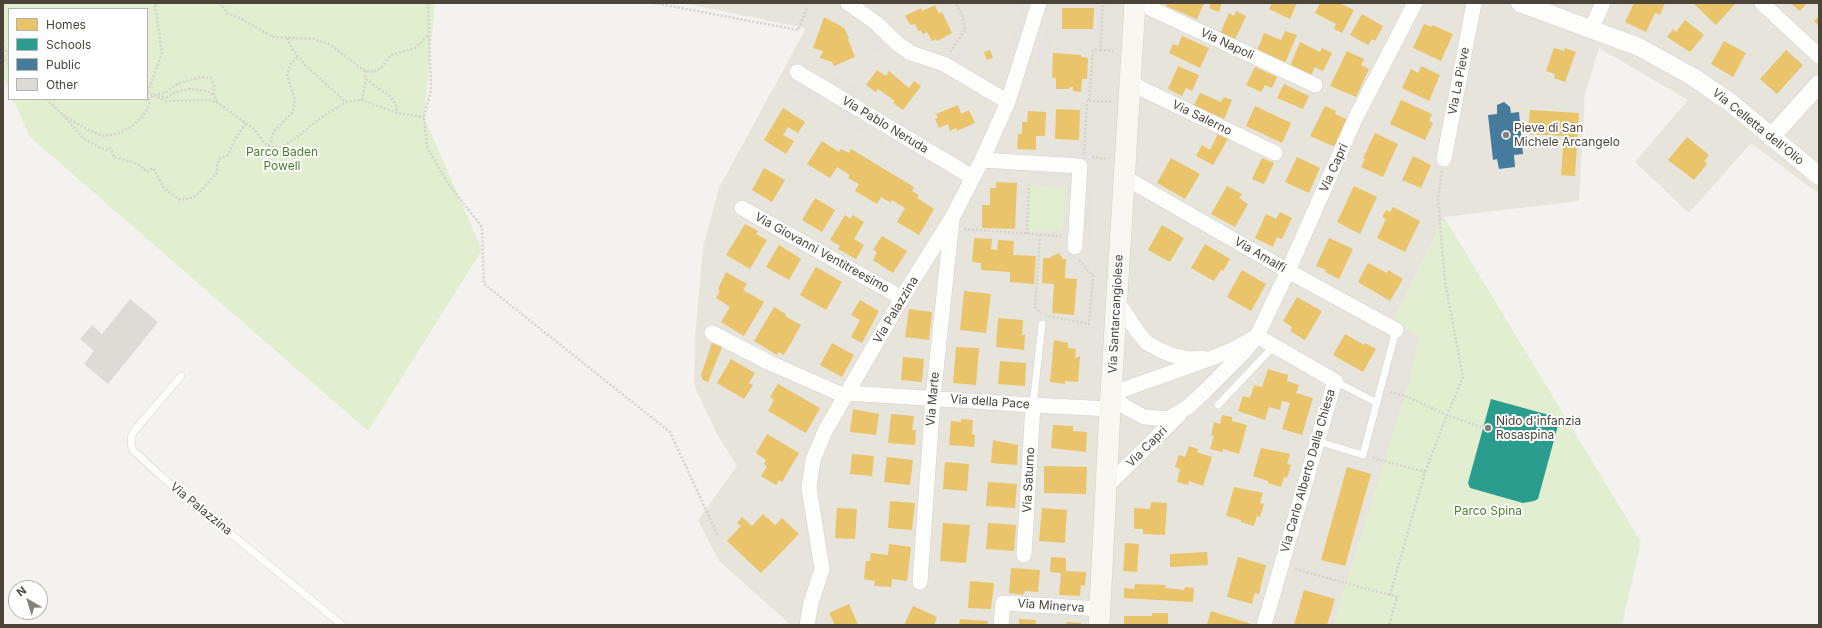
<!DOCTYPE html>
<html>
<head>
<meta charset="utf-8">
<style>
  body { margin:0 }
  #map { position:relative; width:1822px; height:628px; overflow:hidden; background:#f4f2ee; font-family:Inter,sans-serif }
  canvas { display:block }
  .frame { position:absolute; inset:0; border:4px solid #4b4439; pointer-events:none }
  .legend { position:absolute; left:8px; top:8px; width:140px; height:92px; box-sizing:border-box; background:#fff; border:1px solid #b7b4b0; margin:0; padding:5px 7px; list-style:none; font-size:12px; color:#4b4439 }
  .legend li { display:flex; align-items:center; gap:8px; height:20px }
  .legend b { width:20px; border:1px solid #b7b4b0 }
  .north { position:absolute; left:8px; top:580px; width:40px; height:40px; box-sizing:border-box; background:#fff; border:1px solid #b7b4b0; border-radius:50%; rotate:322deg; font-size:11px; font-weight:700; line-height:16px; text-align:center; color:#4b4439 }
  .north::after { content:''; display:block; margin:auto; width:14px; height:18px; background:#868178; clip-path:polygon(50% 0,100% 100%,50% 72%,0 100%) }
</style>
</head>
<body>
<div id="map">
<canvas width="1822" height="628"></canvas>
<div class="frame"></div>
<ul class="legend">
<li><b style="height:11px;background:#e9c46a"></b>Homes</li>
<li><b style="height:11px;background:#2a9d8f"></b>Schools</li>
<li><b style="height:11px;background:#457b9d"></b>Public</li>
<li><b style="height:11px;background:#dedbd6"></b>Other</li>
</ul>
<div class="north">N</div>
</div>
<script>
const c = document.querySelector('canvas').getContext('2d');
c.lineJoin = 'round';
function paint(path, color) { c.fillStyle = color; c.fill(path, 'evenodd'); }
const toPath = rows => new Path2D(rows.map(r => 'M' + r).join(''));
function strokePath(path, color, width, dash) { c.strokeStyle = color; c.lineWidth = width; c.lineCap = dash ? 'butt' : 'round'; c.setLineDash(dash || []); c.stroke(path); }
function write(font, color, halo, rows, align = 'center') {
  c.font = font + ' Inter,sans-serif'; c.lineWidth = 4; c.setLineDash([]); c.textBaseline = 'middle'; c.strokeStyle = halo; c.fillStyle = color; for (const [text, x, y, turn = 0] of rows) {
    c.save(); c.translate(x, y); c.rotate((+turn || 0) * Math.PI / 180); c.textAlign = isNaN(turn) ? turn : align; if (halo) c.strokeText(text, 0, 0); c.fillText(text, 0, 0); c.restore();
  }
}
const residential = toPath([
  [683,3,1819,3,1819,194,1751,143,1689,213,1635,162,1688,100,1599,48,1585,94,1579,201,1444,217,1394,321,1419,337,1405,396,1334,625,791,625,719,561,698,520,737,466,717,434,694,385,695,337,703,247,719,188,806,28]
]);
const green = toPath([
  [3,3,435,3,424,117,482,250,368,431,30,137,13,99,147,99,147,9,9,9,9,89,3,76],
  [1030,186,1066,188,1063,231,1028,230],
  [1444,217,1641,542,1622,625,1334,625,1405,396,1419,337,1394,321]
]);
const parking = toPath([
  [861,3,870,3,895,23,892,27],
  [1023,3,1031,6,1015,56,1006,53],
  [1046,25,1056,28,1044,65,1035,63],
  [873,29,881,48,873,52,865,32],
  [959,47,978,57,972,68,954,58],
  [835,74,864,91,859,99,830,83],
  [793,79,822,96,817,105,788,88],
  [841,107,854,115,849,124,836,116],
  [904,116,935,134,930,142,899,124],
  [859,120,886,135,881,144,854,129],
  [941,137,966,153,960,161,936,145],
  [892,138,919,154,914,163,887,147],
  [1047,144,1096,146,1091,244,1070,243,1072,184,1033,182,1034,163,1046,163],
  [924,157,952,172,947,182,919,167],
  [1392,331,1419,337,1407,390,1382,466,1325,449,1346,378,1376,393],
  [1257,354,1261,355,1212,406,1205,403]
]);
const homes = toPath([
  [1168,3,1204,3,1197,19,1166,6],
  [1211,3,1222,3,1219,12,1209,8],
  [1272,3,1297,3,1290,19,1269,9],
  [1320,3,1339,3,1354,10,1342,33,1334,29,1336,24,1315,13],
  [1634,3,1665,3,1660,15,1655,13,1646,32,1625,22],
  [1693,3,1736,3,1716,25],
  [1790,3,1807,3,1800,11],
  [935,5,939,14,942,12,952,33,937,41,936,39,932,41,927,32,923,34,921,30,918,31,915,24,910,25,905,16,921,8,922,11],
  [1062,8,1094,8,1093,29,1062,29],
  [1236,11,1246,16,1235,40,1220,34,1229,13,1234,16],
  [1362,14,1383,26,1375,41,1372,39,1368,45,1350,35],
  [1819,16,1819,26,1814,21],
  [824,17,844,28,849,38,848,39,855,57,834,66,832,62,820,58,823,51,813,48],
  [1685,20,1704,35,1690,52,1667,37,1673,29,1676,32],
  [1424,24,1431,27,1432,25,1453,34,1441,61,1413,48],
  [1285,31,1297,35,1285,63,1257,51,1264,33,1281,40],
  [1182,36,1209,48,1200,68,1169,53,1173,44,1178,46],
  [1724,41,1746,53,1733,77,1711,64],
  [1300,42,1320,52,1322,48,1332,53,1323,71,1315,67,1311,75,1290,66],
  [1554,48,1564,51,1565,48,1576,52,1565,82,1554,78,1555,74,1546,71],
  [990,50,993,58,987,60,984,52],
  [1786,50,1803,65,1777,94,1760,79],
  [1347,51,1364,59,1361,65,1369,69,1356,97,1330,86],
  [1053,53,1081,55,1081,57,1088,58,1087,79,1082,79,1081,92,1073,91,1073,87,1069,87,1069,89,1056,89,1056,78,1052,78],
  [1178,66,1199,75,1192,91,1186,88,1182,96,1168,89],
  [1421,66,1440,75,1429,101,1402,88,1411,69,1418,73],
  [1255,67,1277,77,1272,88,1265,85,1261,92,1246,85],
  [877,70,886,76,889,71,909,88,914,81,921,86,903,110,893,103,895,101,878,89,876,92,866,85],
  [1284,84,1309,96,1303,109,1277,98],
  [1200,93,1221,102,1224,97,1232,100,1224,119,1194,105],
  [1401,100,1432,114,1429,121,1433,123,1425,140,1390,124],
  [958,105,961,114,969,110,975,123,957,131,956,128,950,131,948,124,939,128,935,119,938,118,936,114],
  [1255,106,1291,123,1282,143,1246,126],
  [1325,106,1336,111,1335,114,1348,120,1335,147,1310,136],
  [783,108,805,122,798,133,788,127,783,135,794,141,786,154,764,140],
  [1056,109,1080,110,1079,140,1055,139],
  [1530,110,1579,113,1575,176,1561,175,1564,136,1527,134],
  [1028,111,1046,112,1045,136,1036,136,1036,150,1017,149,1018,134,1022,134,1022,122,1027,122],
  [1375,133,1398,144,1383,177,1361,167,1365,159,1363,158],
  [1218,134,1228,139,1213,165,1196,156,1202,145,1210,150],
  [1687,137,1709,155,1704,161,1707,164,1694,180,1668,160],
  [822,141,839,152,841,149,849,153,851,149,914,187,912,191,919,195,917,198,934,209,919,235,897,222,905,208,892,200,891,203,881,197,877,204,855,191,859,184,848,178,850,175,837,167,830,178,807,164],
  [1413,156,1431,165,1421,188,1402,180],
  [1297,157,1320,168,1309,193,1285,182],
  [1171,158,1200,174,1185,199,1157,183],
  [1262,158,1274,163,1264,184,1252,179],
  [764,168,785,180,772,202,752,190],
  [996,182,1017,183,1015,229,982,228,982,205,990,205,990,188,996,188],
  [1227,186,1242,194,1239,198,1248,204,1235,227,1211,214],
  [1354,186,1377,197,1360,234,1337,222],
  [815,198,835,210,822,232,802,220],
  [1393,207,1420,221,1405,252,1377,238,1386,219,1382,217,1386,210,1390,212],
  [1280,212,1292,218,1282,239,1277,237,1273,247,1255,238,1266,214,1276,219],
  [845,215,850,219,853,215,864,222,854,239,864,245,856,259,838,249,840,246,830,240],
  [745,224,758,231,756,234,767,240,750,269,726,255],
  [1162,225,1184,238,1170,262,1148,250],
  [882,236,907,251,893,273,873,260,877,252,873,250],
  [974,238,992,239,991,249,997,250,998,240,1014,241,1013,255,1036,256,1034,284,1010,282,1010,272,981,270,981,263,972,262],
  [1329,238,1353,249,1339,279,1325,272,1326,270,1316,266],
  [1205,244,1230,259,1223,271,1221,270,1214,281,1191,268],
  [779,245,801,259,789,280,766,267],
  [1059,253,1063,259,1066,259,1065,278,1077,279,1074,315,1052,313,1054,284,1042,283,1043,258,1050,258,1052,256],
  [1368,263,1387,273,1388,270,1403,279,1390,301,1358,282],
  [816,267,842,282,826,310,800,295],
  [1242,270,1266,284,1251,311,1227,297],
  [726,272,747,284,743,290,764,302,744,336,721,322,730,307,716,298,720,290,718,289],
  [964,291,991,294,986,333,960,330],
  [1297,297,1322,311,1305,340,1290,331,1292,327,1283,321],
  [860,300,879,311,862,343,851,337,860,320,851,315],
  [774,307,786,314,785,316,801,325,784,355,779,352,777,355,754,341],
  [909,309,932,312,929,340,905,337],
  [998,318,1023,320,1022,335,1025,335,1024,350,996,347],
  [1345,334,1364,345,1365,343,1376,349,1363,372,1333,355],
  [1054,340,1068,343,1068,348,1076,349,1075,358,1080,356,1078,382,1065,381,1065,384,1050,382],
  [712,343,722,347,708,382,703,380,701,375],
  [832,343,854,355,842,377,820,365],
  [956,347,979,348,976,385,953,383],
  [903,357,924,359,922,382,901,380],
  [731,359,755,373,749,383,753,385,744,399,717,383],
  [1000,361,1026,363,1025,386,998,384],
  [1268,369,1288,375,1287,381,1299,385,1296,393,1313,398,1302,435,1282,429,1290,403,1282,401,1280,410,1269,407,1265,420,1238,411,1243,396,1250,398,1254,385,1262,387],
  [778,384,820,408,806,433,768,411,774,400,770,397],
  [853,409,879,414,876,435,850,432],
  [891,414,914,416,912,430,916,430,915,445,888,443],
  [1222,415,1232,417,1232,421,1247,425,1239,454,1223,449,1222,452,1210,449,1214,436,1211,435,1214,422,1220,424],
  [961,419,973,420,972,434,975,435,974,447,949,445,951,421,961,422],
  [1053,425,1073,426,1073,431,1087,432,1086,452,1051,448],
  [767,434,799,453,782,482,779,480,776,485,761,476,767,466,764,464,766,460,756,453],
  [993,440,1018,445,1017,465,991,463],
  [1189,446,1198,449,1197,452,1212,457,1203,486,1189,481,1188,485,1177,482,1180,469,1175,467,1179,455,1185,457],
  [1261,448,1290,454,1287,464,1291,465,1287,478,1284,477,1281,487,1268,483,1268,481,1253,476],
  [852,454,874,456,872,476,850,474],
  [887,457,913,460,910,485,884,482],
  [945,462,969,464,967,491,943,489],
  [1044,466,1087,467,1086,494,1044,493],
  [1347,467,1371,474,1345,566,1321,560],
  [988,482,1017,484,1015,508,986,506],
  [1234,487,1263,493,1260,503,1264,504,1260,517,1257,516,1254,526,1241,522,1241,520,1226,516],
  [890,501,915,503,912,530,888,528],
  [1151,502,1167,503,1165,535,1143,534,1143,529,1134,529,1134,508,1150,509],
  [837,508,857,509,855,539,835,538],
  [1042,508,1067,510,1065,543,1039,541],
  [763,514,775,525,782,518,799,534,761,573,727,541,741,526,737,523,742,517,752,526],
  [943,523,970,525,966,563,940,561],
  [988,523,1016,525,1014,551,986,549],
  [1125,543,1139,544,1137,572,1123,571],
  [889,544,911,547,907,581,892,579,891,587,874,586,875,581,864,579,866,561,870,561,871,553,888,555],
  [1207,552,1208,565,1170,567,1170,554],
  [1051,557,1066,558,1066,571,1086,572,1085,586,1081,585,1080,596,1059,595,1061,573,1050,572],
  [1238,557,1266,565,1259,594,1255,593,1252,604,1227,597],
  [1011,568,1040,570,1038,592,1025,591,1023,595,1009,593],
  [970,581,994,583,991,609,968,608],
  [1135,584,1166,585,1165,588,1184,590,1185,587,1194,588,1193,602,1124,598,1124,588,1134,589],
  [1304,590,1335,599,1327,625,1294,625],
  [849,604,858,625,835,625,829,613],
  [913,606,937,617,934,625,904,625],
  [1211,611,1254,625,1207,625],
  [1152,613,1168,613,1168,625,1124,625,1124,616,1152,616],
  [960,619,988,621,987,625,959,625],
  [1019,619,1036,620,1035,625,1019,625],
  [1067,622,1081,623,1081,625,1066,625]
]);
const schools = toPath([
  [1491,399,1560,418,1538,499,1534,501,1523,503,1470,488,1468,483]
]);
const public = toPath([
  [1504,102,1510,107,1511,113,1519,112,1523,154,1514,155,1515,167,1499,169,1497,159,1493,160,1488,115,1497,114,1497,105]
]);
const building = toPath([
  [130,299,158,322,108,384,84,364,94,351,80,339,92,325,102,334]
]);
const path = toPath([
  [220,3,228,14,240,18,273,37,314,39,329,44,365,71,374,72,382,67,391,55,415,48,428,35],
  [428,3,431,90,424,117,427,147,447,182,482,227,484,284,670,432,718,536],
  [654,3,798,30,807,8],
  [287,38,292,49,305,65,346,102],
  [3,47,9,55],
  [1100,50,1116,51],
  [950,52,965,30,962,15,955,3],
  [3,56,9,65],
  [365,71,366,79,378,88,390,96,396,105,397,113],
  [147,92,166,101,209,100,218,103,255,130,264,143,271,147,281,147,292,141,319,119,346,102,362,100,397,113,424,117],
  [148,92,162,53,155,4,157,3],
  [158,96,167,97,176,92,189,89,208,91,214,96],
  [46,99,63,115,88,130,104,136,117,134,131,127,142,117,149,106,149,99,154,95,166,92,179,83,201,77,211,78,214,86,214,96,218,103],
  [362,100,366,79],
  [1089,101,1113,102],
  [63,115,83,138,99,147,107,150,110,148,114,157,138,164,147,172,153,168,164,188,180,200,191,198,198,194,217,173,217,165,220,158,228,155,234,141,246,123],
  [269,146,274,131,293,112,295,100,287,75,291,63,298,57],
  [1084,154,1087,101,1089,101,1093,50,1100,50,1103,3],
  [1092,157,1109,159],
  [1442,171,1438,199,1445,282,1463,377,1447,415,1484,428],
  [964,229,1061,236],
  [1027,234,1029,185],
  [1040,235,1035,307,1041,314],
  [1049,316,1089,324,1093,276,1079,260],
  [1390,392,1405,396,1447,415,1425,472],
  [1373,458,1425,472,1390,595],
  [1295,569,1397,597,1389,625]
]);
const service = toPath([
  [181,376,134,431,131,438,132,449,163,478,342,625],
  [1335,381,1377,403],
  [1033,405,1042,324],
  [1218,405,1274,346],
  [1317,441,1363,455,1396,330]
]);
const minor = toPath([
  [848,3,876,23,898,44,911,53,944,64,1008,102],
  [1139,3,1315,85],
  [1762,3,1819,56],
  [1591,29,1603,3],
  [797,72,972,177],
  [1130,83,1275,153],
  [1444,159,1474,3],
  [982,160,1080,166,1075,247],
  [1124,177,1288,271,1396,330],
  [742,208,902,298],
  [1117,301,1137,331,1147,343,1162,351,1172,355,1188,359,1203,358],
  [712,333,770,363,845,396],
  [1257,336,1232,350,1212,358,1111,394,1124,406,1144,417,1168,419,1188,407,1204,392,1244,352,1257,336,1288,271,1355,119,1415,3],
  [1257,336,1335,381,1264,625],
  [847,393,1033,405,1110,409],
  [1106,487,1179,415],
  [1024,555,1033,405],
  [920,582,933,398,952,220],
  [807,625,811,603,822,569,809,488,813,460,825,431,902,298,953,216,982,160,1008,102,1039,3],
  [1001,625,1003,603,1100,609]
]);
const tertiary = toPath([
  [1520,3,1639,47,1693,77,1731,103,1819,176],
  [1771,137,1819,84]
]);
const secondary = toPath([
  [1099,625,1110,409,1135,3]
]);
const markers = [
  [1506,135,4,"#868178"],
  [1488,428,4,"#868178"]
];
const streetNames = [
  ["Via Napoli",1227,44,25],
  ["Via La Pieve",1459,81,-79],
  ["Via Salerno",1202,118,26],
  ["Via Pablo Neruda",885,125,31],
  ["Via Celletta dell'Olio",1758,127,39],
  ["Via Capri",1334,168,-66],
  ["Via Giovanni Ventitreesimo",822,253,29],
  ["Via Amalfi",1260,255,30],
  ["Via Palazzina",896,310,-59],
  ["Via Santarcangiolese",1116,314,-87],
  ["Via Marte",933,399,-85],
  ["Via della Pace",990,402,4],
  ["Via Capri",1147,447,-45],
  ["Via Carlo Alberto Dalla Chiesa",1308,471,-74],
  ["Via Saturno",1029,480,-87],
  ["Via Palazzina",201,509,39],
  ["Via Minerva",1051,606,4]
];
const poiNames = [
  ["Pieve di San",1514,128],
  ["Michele Arcangelo",1514,142],
  ["Nido d'infanzia",1496,421],
  ["Rosaspina",1496,435]
];
const parkNames = [
  ["Parco Baden",282,152],
  ["Powell",282,166],
  ["Parco Spina",1488,511]
];
paint(residential, '#e7e4dc');
paint(green, '#e1eecf');
paint(parking, '#e6e3df');
paint(homes, '#e9c46a');
paint(schools, '#2a9d8f');
paint(public, '#457b9d');
paint(building, '#dedbd6');
strokePath(service, '#d2d0cb', 8);
strokePath(minor, '#d2d0cb', 16);
strokePath(tertiary, '#d2d0cb', 19);
strokePath(secondary, '#d3cfc5', 22);
strokePath(path, '#d3d2cc', 2.5, [2, 2]);
strokePath(service, '#fdfdfc', 7);
strokePath(minor, '#fdfdfc', 15);
strokePath(tertiary, '#fdfdfc', 18);
strokePath(secondary, '#f7f6f1', 21);
for (const [x, y, r, color] of markers) { const dot = new Path2D(); dot.arc(x, y, r, 0, 2 * Math.PI); c.fillStyle = color; c.fill(dot); strokePath(dot, '#fff', 1.5); }
write('12px', '#4b4439', '#fff', streetNames);
write('12px', '#4b4439', '#fff', poiNames, 'left');
write('12px', '#4a7f2a', '#fff', parkNames);
</script>
</body>
</html>
